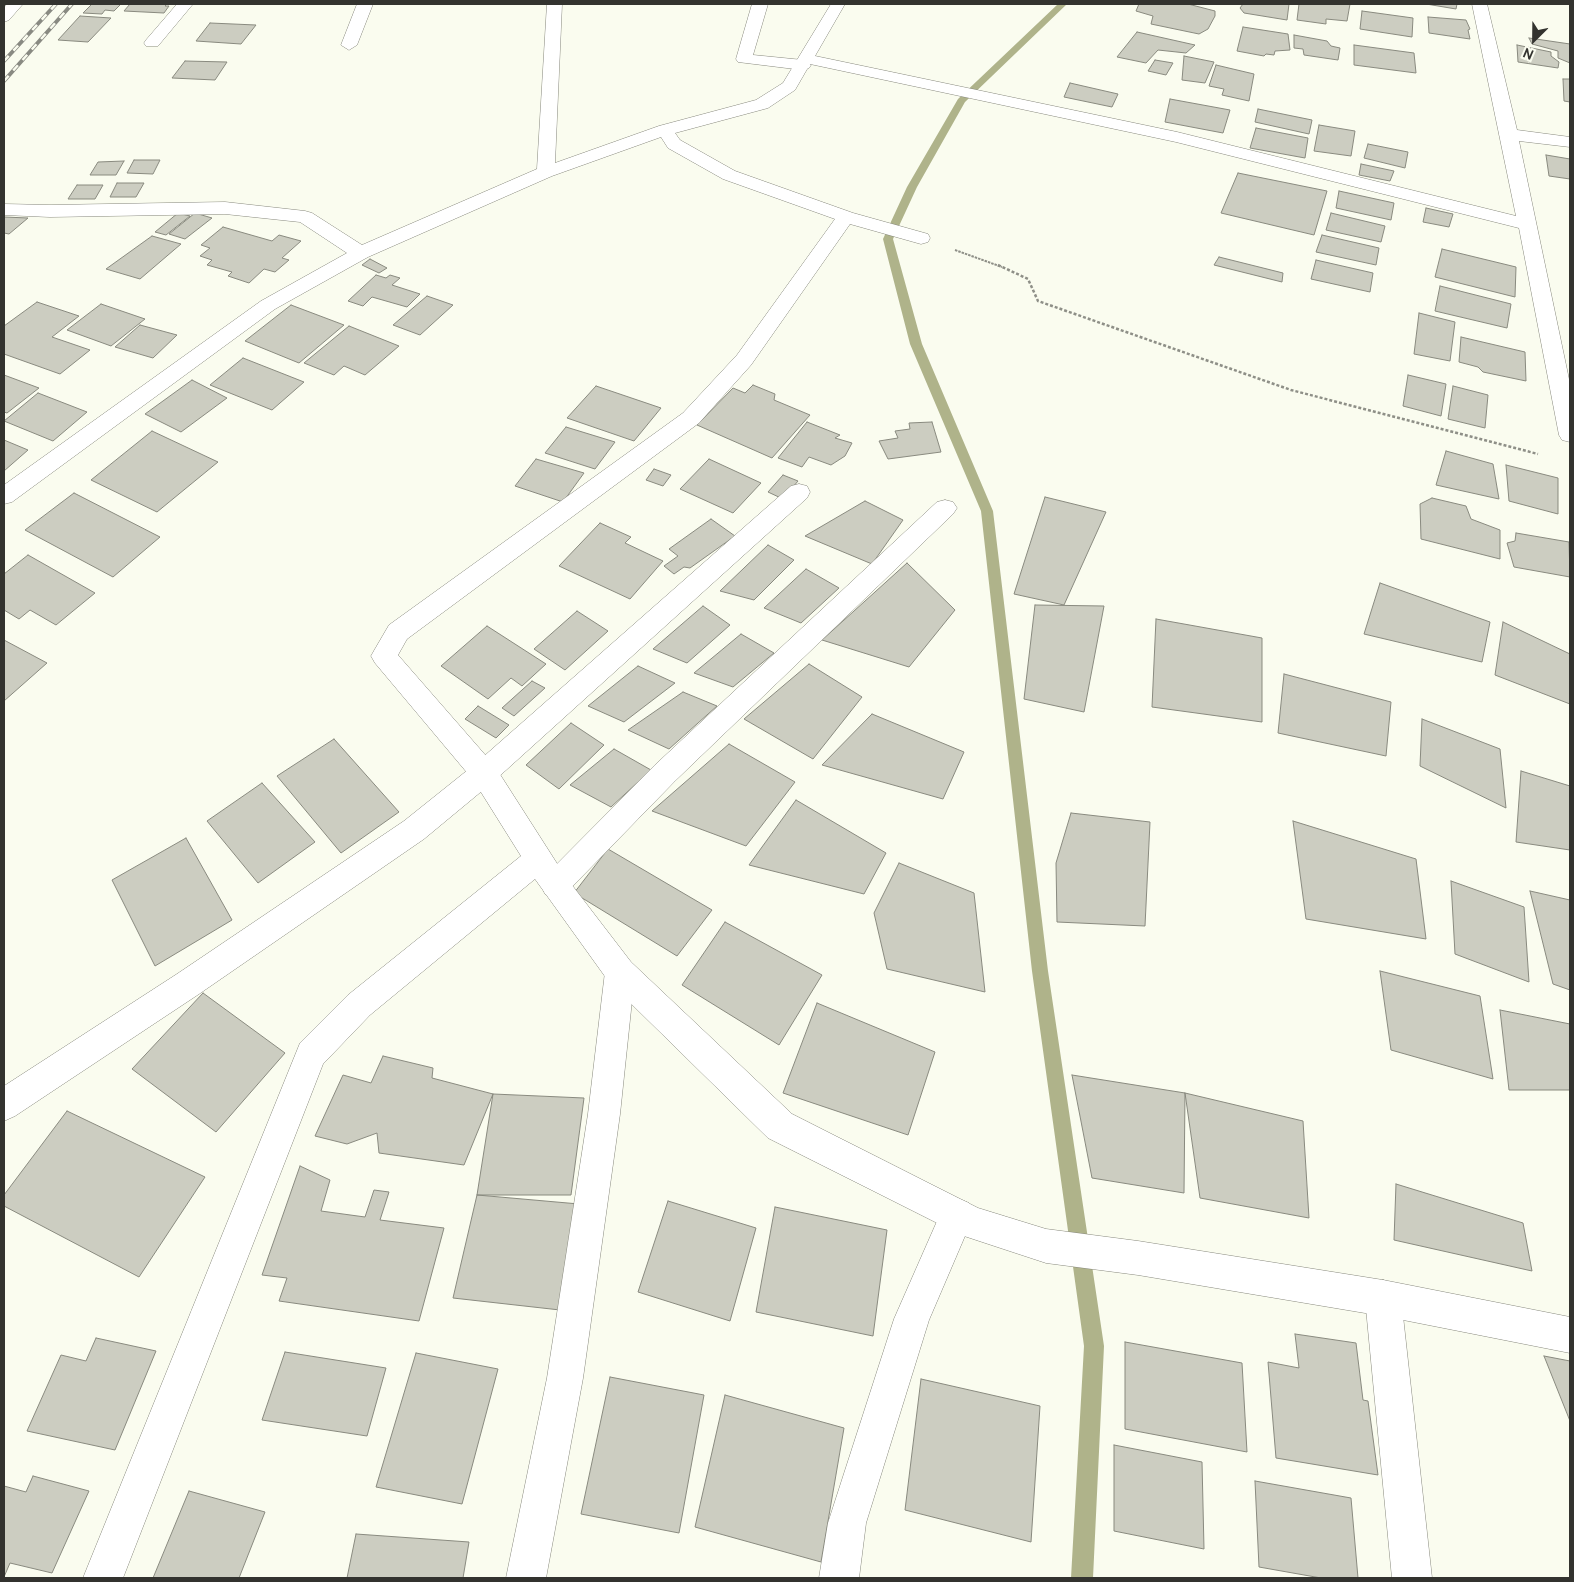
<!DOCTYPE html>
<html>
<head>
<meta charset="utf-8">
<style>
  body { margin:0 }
  #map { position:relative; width:1574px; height:1582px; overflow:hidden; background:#fafcef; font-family:Cabin,sans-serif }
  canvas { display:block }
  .frame { position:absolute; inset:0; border:5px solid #33332f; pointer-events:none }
  .north { position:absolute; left:1509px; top:15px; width:50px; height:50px; -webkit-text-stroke:4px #fafcef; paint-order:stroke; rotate:203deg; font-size:14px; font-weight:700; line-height:20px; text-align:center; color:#33332f }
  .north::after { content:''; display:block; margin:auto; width:18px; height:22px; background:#33332f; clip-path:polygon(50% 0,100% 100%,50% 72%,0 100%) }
</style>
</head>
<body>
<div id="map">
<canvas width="1574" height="1582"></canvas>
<div class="frame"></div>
<div class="north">N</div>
</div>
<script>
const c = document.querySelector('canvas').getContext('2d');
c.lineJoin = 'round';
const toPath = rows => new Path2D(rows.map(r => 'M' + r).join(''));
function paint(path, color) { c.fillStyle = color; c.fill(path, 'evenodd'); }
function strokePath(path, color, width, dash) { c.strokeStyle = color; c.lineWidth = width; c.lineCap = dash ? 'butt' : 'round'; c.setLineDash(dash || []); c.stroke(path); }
const stream = toPath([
  [1058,4,1067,4,965,102,917,187,893,239,922,344,993,511,1048,971,1104,1346,1093,1578,1071,1578,1084,1346,1032,971,981,511,910,344,883,239,907,187,958,99,1058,4]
]);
const building = toPath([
  [92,4,121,4,114,11,105,10,102,14,83,13,92,4],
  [130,4,167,4,165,6,169,6,164,13,124,11,130,4],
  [1139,4,1188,4,1215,11,1215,16,1208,29,1199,34,1151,24,1153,16,1136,11,1139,4],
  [1243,4,1289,4,1287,20,1244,13,1240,8,1243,4],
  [1299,4,1350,4,1347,21,1326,19,1326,24,1297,20,1299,4],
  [1426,4,1457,4,1456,9,1426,4],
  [1362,11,1413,18,1412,37,1360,29,1362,11],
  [80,16,111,18,88,42,58,40,80,16],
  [1428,17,1466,20,1470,29,1468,30,1470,39,1429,33,1428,17],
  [210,23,256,25,241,44,196,41,210,23],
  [1243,27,1288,34,1290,50,1275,51,1274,55,1266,54,1264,56,1237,51,1243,27],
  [1137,32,1195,45,1186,53,1158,50,1146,63,1117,57,1137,32],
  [1294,35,1327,41,1331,46,1340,48,1338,60,1304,55,1303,49,1294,48,1294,35],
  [1529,38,1570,44,1570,66,1570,63,1558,58,1558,51,1532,44,1529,38],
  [1354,45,1414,53,1416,73,1354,65,1354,45],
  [1517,45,1551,52,1551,56,1559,62,1558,68,1518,62,1517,45],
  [1184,56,1214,62,1205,83,1182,80,1184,56],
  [1155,60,1173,63,1166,75,1148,71,1155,60],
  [185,61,227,62,215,80,172,78,185,61],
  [1216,65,1254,74,1249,101,1222,95,1224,89,1209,86,1216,65],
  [1563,79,1570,79,1570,102,1564,101,1563,79],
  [1070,83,1118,94,1112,107,1064,97,1070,83],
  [1170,99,1230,110,1223,133,1165,122,1170,99],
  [1258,109,1312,120,1309,134,1255,122,1258,109],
  [1319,125,1355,131,1351,156,1314,151,1319,125],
  [1256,128,1308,138,1305,158,1250,148,1256,128],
  [1368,144,1408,152,1405,168,1364,158,1368,144],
  [1546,155,1570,159,1570,179,1549,176,1546,155],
  [134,160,160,160,153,174,127,173,134,160],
  [124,161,116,175,90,175,98,162,124,161],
  [1361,164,1394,171,1390,181,1359,175,1361,164],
  [1238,173,1327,191,1314,235,1221,213,1238,173],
  [117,183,144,183,136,197,110,197,117,183],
  [77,185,103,185,95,199,68,199,77,185],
  [1339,191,1394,203,1391,220,1336,208,1339,191],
  [1426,208,1453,214,1449,227,1423,222,1426,208],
  [178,213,190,216,166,235,155,232,178,213],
  [195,213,212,218,185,239,169,234,195,213],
  [1331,213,1385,226,1381,242,1326,230,1331,213],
  [4,217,28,218,9,234,4,233,4,217],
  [223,227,272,241,279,235,301,241,282,258,289,260,275,272,264,269,249,283,228,276,232,272,207,265,212,260,200,256,210,248,201,245,223,227],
  [1322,235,1379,248,1376,265,1316,252,1322,235],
  [152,236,181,244,140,279,106,269,152,236],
  [1442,249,1516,267,1515,297,1435,277,1442,249],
  [1219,257,1283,273,1282,282,1214,265,1219,257],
  [370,259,387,268,379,273,362,265,370,259],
  [1316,260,1373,273,1370,292,1311,279,1316,260],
  [376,275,386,278,390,275,400,278,392,285,420,294,407,307,372,297,363,306,348,301,376,275],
  [1440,286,1511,304,1507,328,1435,311,1440,286],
  [427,296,453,305,420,335,393,325,427,296],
  [37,302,79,316,52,337,90,350,60,374,4,354,4,326,37,302],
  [101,304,145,319,111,346,67,330,101,304],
  [291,305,344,325,299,363,245,341,291,305],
  [1419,313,1455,322,1450,361,1414,354,1419,313],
  [140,325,177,335,153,358,115,347,140,325],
  [349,326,399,346,365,375,344,366,334,375,304,363,349,326],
  [1461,337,1525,352,1526,381,1483,372,1478,367,1459,362,1461,337],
  [243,358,304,382,272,410,210,385,243,358],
  [4,375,39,388,7,413,4,412,4,375],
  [1408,375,1446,384,1441,416,1403,406,1408,375],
  [192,380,227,398,181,432,145,414,192,380],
  [753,385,775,394,774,400,810,415,772,458,697,425,733,388,745,393,753,385],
  [596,386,661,408,634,441,567,418,596,386],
  [1453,386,1488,395,1485,428,1448,419,1453,386],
  [38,393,87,412,53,441,4,421,38,393],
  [807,422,840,435,835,438,852,443,845,456,831,465,809,457,802,467,778,458,807,422],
  [932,422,941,452,888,459,879,441,898,438,895,431,910,429,909,423,932,422],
  [566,427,615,442,595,469,545,453,566,427],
  [152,431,218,462,157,512,91,480,152,431],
  [4,440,28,450,4,471,4,440],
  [1446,451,1493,464,1499,499,1436,485,1446,451],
  [536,459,584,473,563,502,515,486,536,459],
  [709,459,761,483,733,513,680,489,709,459],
  [1506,465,1558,478,1558,514,1509,501,1506,465],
  [654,469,671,475,663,486,646,480,654,469],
  [783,475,798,481,783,499,768,492,783,475],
  [74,493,160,537,113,577,25,530,74,493],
  [1045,497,1106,512,1064,605,1014,594,1045,497],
  [1432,498,1466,506,1471,519,1500,530,1500,559,1421,539,1420,504,1432,498],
  [865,501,903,520,872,564,805,536,865,501],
  [711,519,735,536,690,568,684,567,674,574,664,566,678,556,669,549,711,519],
  [600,523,631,537,625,543,663,561,630,599,559,566,600,523],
  [1516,533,1569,542,1570,577,1514,567,1507,543,1515,541,1516,533],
  [768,545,794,560,754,600,720,591,768,545],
  [28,555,95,593,56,625,30,610,19,619,4,610,4,574,28,555],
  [907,563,955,610,909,667,822,640,907,563],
  [806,569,839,588,801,623,764,608,806,569],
  [1380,583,1490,622,1482,662,1364,634,1380,583],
  [1035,605,1104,606,1084,712,1024,699,1035,605],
  [703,606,730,625,687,663,653,649,703,606],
  [577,611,608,631,565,670,534,649,577,611],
  [1156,619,1262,638,1262,722,1152,707,1156,619],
  [1503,622,1570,654,1570,704,1495,675,1503,622],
  [487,626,546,664,522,686,511,678,488,699,441,666,487,626],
  [741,634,774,653,733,687,694,673,741,634],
  [4,640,47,663,4,701,4,640],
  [809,664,862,697,813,759,744,719,809,664],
  [638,666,675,683,624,722,588,706,638,666],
  [1284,674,1391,702,1386,756,1278,733,1284,674],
  [532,681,545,688,514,716,502,708,532,681],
  [683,692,717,706,669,749,628,730,683,692],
  [478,706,509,725,496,738,465,719,478,706],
  [872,714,964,752,943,799,822,765,872,714],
  [1422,719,1500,749,1506,808,1420,766,1422,719],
  [571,723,604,745,559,789,526,765,571,723],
  [334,739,399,812,341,853,277,776,334,739],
  [729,744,795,782,746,846,652,811,729,744],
  [614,749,651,770,611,807,570,785,614,749],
  [1521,771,1570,786,1570,850,1516,842,1521,771],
  [262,783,315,842,258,883,207,821,262,783],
  [796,800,886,853,864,894,749,865,796,800],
  [1071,813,1150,822,1145,926,1057,922,1056,863,1071,813],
  [1293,821,1416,859,1426,939,1306,919,1293,821],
  [186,838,232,920,155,966,112,880,186,838],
  [608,849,712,910,677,956,574,893,608,849],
  [899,863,974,893,985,992,887,969,874,913,899,863],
  [1451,881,1524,907,1529,982,1455,954,1451,881],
  [1530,891,1570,900,1570,990,1553,984,1530,891],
  [725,922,822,975,779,1045,682,985,725,922],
  [1380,971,1480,996,1493,1079,1391,1050,1380,971],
  [203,993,285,1053,216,1132,132,1069,203,993],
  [817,1003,935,1052,908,1135,783,1093,817,1003],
  [1500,1010,1570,1024,1570,1090,1509,1090,1500,1010],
  [383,1056,433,1068,432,1078,493,1094,464,1165,379,1153,377,1133,347,1144,315,1136,343,1075,371,1083,383,1056],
  [1072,1075,1185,1093,1184,1193,1092,1178,1072,1075],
  [1185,1093,1303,1121,1309,1218,1200,1198,1185,1093],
  [493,1094,584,1098,571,1195,477,1195,493,1094],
  [67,1111,205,1177,139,1277,4,1206,4,1195,67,1111],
  [300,1166,330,1180,321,1211,365,1217,374,1190,389,1192,380,1220,444,1228,419,1321,279,1301,287,1278,262,1275,300,1166],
  [1396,1184,1523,1223,1532,1271,1394,1240,1396,1184],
  [477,1195,579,1204,560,1310,453,1298,477,1195],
  [668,1201,756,1228,730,1321,638,1292,668,1201],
  [775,1207,887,1230,873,1336,756,1312,775,1207],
  [1295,1334,1356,1343,1363,1400,1368,1401,1378,1475,1276,1458,1268,1362,1299,1368,1295,1334],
  [96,1338,156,1351,115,1450,27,1431,61,1355,86,1361,96,1338],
  [1125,1342,1242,1363,1247,1452,1125,1429,1125,1342],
  [285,1352,386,1368,367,1436,262,1420,285,1352],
  [416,1353,498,1369,462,1504,376,1487,416,1353],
  [1544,1356,1570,1361,1570,1421,1544,1356],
  [610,1377,704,1395,679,1533,581,1514,610,1377],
  [921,1379,1040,1406,1031,1542,905,1510,921,1379],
  [725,1395,844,1428,821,1562,695,1527,725,1395],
  [1114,1445,1202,1462,1204,1549,1114,1531,1114,1445],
  [33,1476,89,1491,52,1573,10,1563,4,1577,4,1486,26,1492,33,1476],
  [1255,1481,1351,1498,1358,1578,1321,1578,1259,1567,1255,1481],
  [189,1491,265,1512,239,1578,153,1578,189,1491],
  [356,1534,469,1542,463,1578,347,1578,356,1534]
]);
const pathFar1 = toPath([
  [955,250,1002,267]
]);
const path = toPath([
  [998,265,1028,279,1038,301,1291,390,1538,454]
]);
const service = toPath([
  [177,4,193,4,158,46,146,46,144,43,146,40,177,4],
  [357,4,373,4,357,45,349,50,341,45,357,4],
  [752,4,768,4,753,55,803,60,811,65,809,68,803,70,738,62,736,59,752,4],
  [799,484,807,486,810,492,807,498,494,781,424,839,199,994,15,1116,4,1121,4,1086,177,974,404,821,474,765,791,486,799,484],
  [945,500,953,502,957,508,953,514,675,781,565,894,555,898,545,894,541,885,545,876,655,765,937,502,945,500],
  [620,958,631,962,635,972,620,1114,583,1378,546,1578,506,1578,547,1378,588,1114,605,972,609,962,620,958],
  [957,1198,969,1203,974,1215,929,1320,866,1523,859,1578,819,1578,828,1523,894,1319,945,1203,957,1198],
  [1383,1280,1396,1285,1401,1298,1432,1578,1392,1578,1365,1298,1370,1285,1383,1280]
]);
const minor = toPath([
  [7,4,23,4,9,20,4,22,4,8,7,4],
  [547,4,562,4,555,163,659,126,756,100,783,83,831,4,845,4,815,56,1177,132,1516,216,1472,4,1487,4,1517,130,1570,137,1570,147,1519,141,1570,384,1570,442,1562,440,1559,435,1519,228,1176,142,810,64,795,90,768,108,675,133,680,140,735,171,853,213,928,234,930,238,928,242,921,244,850,224,751,365,699,423,407,639,398,655,494,765,565,876,631,962,792,1114,978,1208,1046,1229,1138,1241,1383,1280,1570,1317,1570,1353,1383,1316,1138,1275,1046,1263,961,1235,768,1138,609,982,535,879,370,1015,323,1064,123,1578,83,1578,300,1043,348,995,521,856,474,781,375,663,371,656,375,649,389,625,683,413,737,355,835,219,723,179,668,148,661,137,552,176,368,257,275,309,12,502,4,504,4,485,261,301,347,253,300,222,225,214,50,217,4,215,4,204,50,205,225,202,305,211,312,213,362,245,537,169,547,4]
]);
const rail = toPath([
  [4,61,56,4],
  [4,81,72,4]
]);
paint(stream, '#afb38a');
paint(building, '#cccdc1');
strokePath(building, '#898a7f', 1);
strokePath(service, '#88897e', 1);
strokePath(minor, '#88897e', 1);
strokePath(pathFar1, '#8e8f87', 2, [2.5, 1]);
strokePath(path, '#8e8f87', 2.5, [3, 2]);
paint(service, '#fff');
paint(minor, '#fff');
strokePath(rail, '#898a82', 4);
strokePath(rail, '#fafcef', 2.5, [7]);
</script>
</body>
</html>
